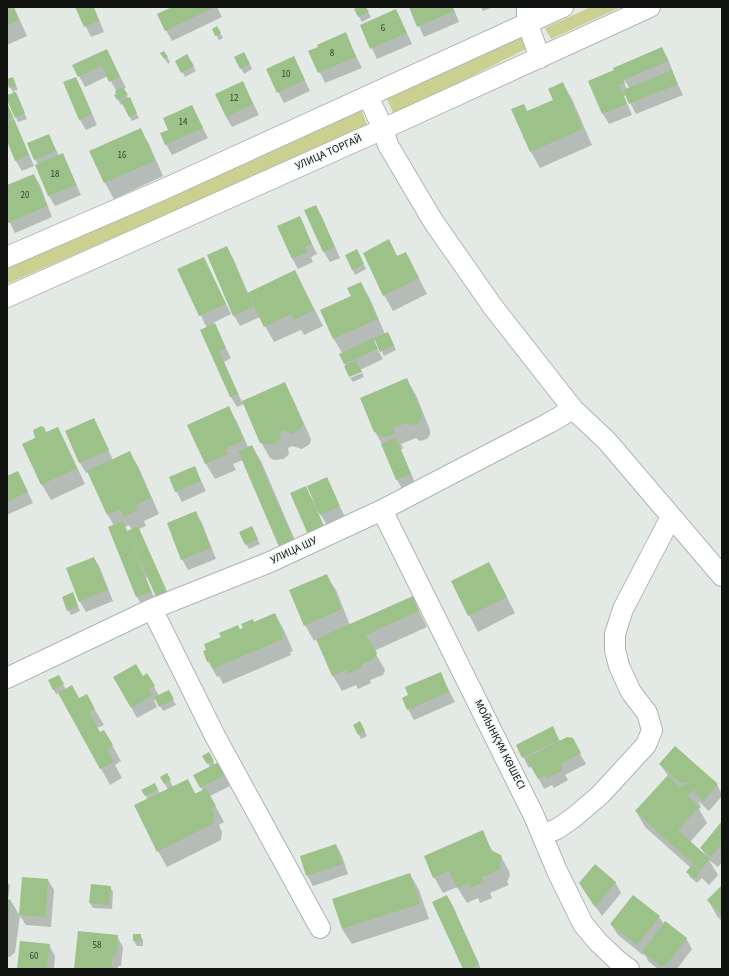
<!DOCTYPE html>
<html>
<head>
<meta charset="utf-8">
<style>
  body { margin:0 }
  #map { position:relative; width:729px; height:976px; overflow:hidden; background:#e3eae5; font-family:"Source Sans 3",sans-serif }
  canvas { display:block }
  .frame { position:absolute; inset:0; border:8px solid #111311; pointer-events:none }
</style>
</head>
<body>
<div id="map">
<canvas width="729" height="976"></canvas>
<div class="frame"></div>
</div>
<script>
const c = document.querySelector('canvas').getContext('2d');
c.lineJoin = 'round';
function paint(path, color) { c.fillStyle = color; c.fill(path, 'evenodd'); }
const toPath = rows => new Path2D(rows.map(r => 'M' + r).join(''));
function strokePath(path, color, width, dash) { c.strokeStyle = color; c.lineWidth = width; c.lineCap = dash ? 'butt' : 'round'; c.setLineDash(dash || []); c.stroke(path); }
function write(font, color, halo, rows, align = 'center') {
  c.font = font + ' "Source Sans 3",sans-serif'; c.lineWidth = 3; c.setLineDash([]); c.textBaseline = 'middle'; c.strokeStyle = halo; c.fillStyle = color; for (const [text, x, y, turn = 0] of rows) {
    c.save(); c.translate(x, y); c.rotate((+turn || 0) * Math.PI / 180); c.textAlign = isNaN(turn) ? turn : align; if (halo) c.strokeText(text, 0, 0); c.fillText(text, 0, 0); c.restore();
  }
}
const green = toPath([
  [591,7,621,7,551,39,545,28],
  [523,36,526,49,394,115,387,99],
  [361,109,368,127,7,284,7,266]
]);
const shadow = toPath([
  [7,7,14,7,27,36,7,45],
  [76,7,94,7,104,32,91,37],
  [174,7,217,7,222,17,172,41,166,30],
  [361,7,365,7,371,17,362,22,355,10],
  [410,7,453,7,459,22,424,37],
  [477,7,493,7,483,11,481,7,478,8],
  [396,10,412,44,377,59,361,25],
  [217,28,223,38,219,40,213,30],
  [345,34,362,68,325,83,310,52],
  [662,48,668,59,673,72,672,72,683,95,636,114,626,95,624,96,632,115,609,124,603,114,590,82],
  [623,78,630,89,627,89,622,79],
  [107,50,126,88,123,89,139,118,132,121,123,104,121,105,118,100,115,96,118,94,108,76,85,87,79,76],
  [164,52,170,62,168,64,161,53],
  [187,55,196,71,185,77,176,61],
  [235,57,247,58,252,69,244,74],
  [294,58,310,91,284,103,267,70],
  [12,78,18,90,14,91,27,119,18,122,7,97,14,93,10,87],
  [75,78,81,88,97,125,86,130,80,120],
  [243,83,259,115,232,127,226,117],
  [563,84,572,99,592,145,540,168,531,152,512,109,523,105,528,112,554,101],
  [7,103,34,166,22,171,16,161,7,139],
  [192,106,208,138,172,155,166,144,170,130],
  [140,129,149,144,163,176,114,199,105,183,91,151],
  [49,135,59,156,62,154,68,165,81,195,55,206,49,196,36,165,38,165,35,159],
  [34,175,40,185,52,217,15,233,7,217,7,186],
  [316,206,322,217,340,258,330,262,324,252,306,211],
  [299,218,317,254,311,257,313,262,298,269,292,258],
  [388,241,398,257,406,253,427,294,393,311,384,295],
  [227,248,233,258,248,293,295,271,323,326,304,335,301,330,274,342,260,317,240,326,234,316],
  [359,255,366,269,355,275,346,256],
  [209,269,231,314,213,323,231,358,224,362,242,402,284,383,293,399,311,439,310,444,302,449,292,446,288,448,289,454,284,459,274,460,270,458,261,442,244,404,237,407,231,397,201,330,207,328,178,270],
  [361,283,370,299,385,334,388,333,396,350,384,356,376,340,373,341,383,359,360,370,346,366,340,354,342,353,334,339,321,310,352,297],
  [362,373,364,377,353,382,350,378],
  [407,380,416,395,430,430,430,435,427,439,420,441,416,438,401,444,403,448,401,450,416,485,403,490,397,480,382,444,375,432],
  [228,407,237,422,248,447,252,446,261,461,303,559,290,564,281,549,243,460,233,464,236,470,215,479,206,464,188,425],
  [94,419,113,460,130,453,139,468,159,514,144,521,146,526,139,529,173,605,148,577,146,578,156,602,143,607,137,597,109,528,114,526,108,515,89,472,86,473,80,463,67,431],
  [129,525,132,530,128,532,125,527],
  [57,428,66,444,85,484,51,500,42,485,24,445],
  [194,467,206,491,182,502,176,491],
  [18,472,33,503,7,515,7,477],
  [326,478,345,517,327,525,319,512,318,512,331,542,311,538,305,487,313,500],
  [196,513,202,523,216,559,188,570,182,559],
  [254,532,260,544,249,549,246,544],
  [94,558,100,568,113,601,86,612,80,602,67,569],
  [489,563,515,613,478,632,452,582],
  [326,575,336,590,350,625,412,597,427,627,374,651,385,670,383,675,370,680,371,683,358,689,356,685,342,691,333,676,317,639,314,641,305,625],
  [75,599,80,611,71,615,68,610],
  [275,614,284,630,293,651,290,652,291,655,223,684,219,676,217,677,208,661,240,630],
  [440,673,455,702,414,720,408,709,409,695],
  [147,674,159,696,170,694,176,705,163,711,156,699,154,700,157,707,137,718,115,678,143,677],
  [59,676,66,690,79,699,86,695,104,725,97,728,100,733,104,731,121,761,115,765,122,778,110,785,59,693,56,694,49,681],
  [360,723,367,736,361,739,354,726],
  [552,728,560,741,578,750,586,764,565,775,568,780,554,788,552,785,544,789,532,766,529,768,517,745],
  [209,753,215,765,224,773,230,786,210,796,224,822,219,825,222,832,221,840,167,867,158,851,148,800,143,790,158,789,160,794,168,790,162,778,167,775,173,787,187,780,196,794,203,791,195,775,210,767,204,756],
  [660,764,717,785,722,794,722,796,709,811,698,801,701,807,699,809,707,823,690,842,706,856,701,848,722,823,722,862,718,867,709,860,718,875,709,885,702,878,697,883,690,877,688,872,691,868,645,827,636,811,668,776],
  [482,832,493,852,500,855,509,871,510,875,507,882,509,885,490,893,492,898,480,903,478,898,467,903,457,887,443,893,434,877],
  [336,845,342,856,348,874,313,886,307,875],
  [410,874,419,890,429,919,352,944,342,929],
  [23,878,48,880,54,890,51,927,26,925,20,916],
  [7,881,10,886,8,900,11,901,20,916,15,952,10,957,7,957],
  [615,882,621,893,602,916,587,894],
  [722,886,722,921,717,916,708,900],
  [110,887,113,892,112,909,93,908,90,903],
  [447,896,453,906,481,969,464,969],
  [659,917,664,924,686,938,692,949,677,969,658,969,649,962,644,954,643,955,618,935,611,924],
  [140,935,143,940,143,946,137,946,134,941],
  [117,936,123,947,121,966,118,966,118,969,75,969],
  [49,945,55,956,54,969,18,969]
]);
const building = toPath([
  [7,7,13,7,19,20,7,25],
  [75,7,93,7,99,21,84,27],
  [172,7,215,7,165,31,157,14],
  [359,7,366,7,369,12,358,17,354,9],
  [409,7,452,7,454,11,417,27],
  [396,9,407,33,370,49,360,25],
  [217,26,221,33,215,36,212,29],
  [346,32,356,57,318,73,308,51,318,47,317,45],
  [662,47,668,61,624,80,625,83,619,85,627,104,602,114,588,81,614,70,613,68],
  [107,49,120,77,109,82,102,66,78,77,72,65],
  [164,51,168,57,164,59,160,53],
  [244,52,250,64,240,69,234,57],
  [187,54,194,66,181,73,175,61],
  [294,56,305,80,277,93,266,69],
  [672,70,678,84,629,104,623,90],
  [13,77,16,85,9,88,7,79],
  [76,77,92,114,79,120,63,82],
  [243,81,253,104,226,117,215,94],
  [563,82,583,129,530,152,511,109,524,104,527,111,553,100,548,89],
  [123,87,128,95,117,100,114,95,116,94,115,91],
  [16,92,25,113,15,118,7,100,7,95],
  [130,97,137,113,129,117,121,101],
  [7,102,13,117,7,120],
  [192,105,203,128,165,145,160,133,168,130,163,118],
  [14,119,29,155,15,161,7,141,7,122],
  [141,128,155,161,104,183,89,151],
  [49,134,56,151,34,160,27,143],
  [63,153,76,185,48,196,35,165],
  [34,174,47,206,8,223,7,220,7,185],
  [316,205,335,247,323,252,304,210],
  [300,216,312,244,305,247,308,252,292,259,277,226],
  [389,239,397,256,406,252,419,278,383,296,363,253],
  [227,246,247,293,295,270,314,310,294,320,291,314,264,327,248,294,253,307,233,316,207,255],
  [357,249,364,264,352,270,345,255],
  [204,257,226,304,199,316,177,269],
  [361,282,378,319,333,339,320,310,351,296,347,288],
  [215,323,226,348,219,351,238,394,230,397,200,330],
  [388,332,394,345,380,352,374,338],
  [373,338,378,349,344,364,339,354],
  [356,360,362,372,349,377,344,366],
  [407,378,422,413,421,419,418,424,411,425,407,423,393,428,394,431,393,435,384,437,377,434,376,432,374,432,360,398],
  [285,382,303,423,301,428,292,434,283,430,280,432,281,438,275,444,264,444,260,443,242,401],
  [229,406,244,440,225,449,228,454,205,464,187,425],
  [94,418,109,450,79,463,65,431],
  [41,426,44,427,46,432,58,427,77,468,41,485,22,444,35,438,33,430],
  [396,438,411,474,396,480,381,444],
  [252,445,295,543,280,549,238,451],
  [130,451,151,498,136,505,138,510,123,517,120,509,107,515,87,471],
  [195,466,201,481,175,492,169,477],
  [18,471,28,492,7,502,7,476],
  [327,477,340,506,320,515,307,486],
  [306,486,326,532,310,539,290,493],
  [196,511,211,548,181,560,167,523],
  [123,521,127,531,138,526,168,594,157,599,129,536,151,592,136,597,108,527],
  [252,526,258,539,245,545,239,532],
  [94,557,108,590,79,602,66,568],
  [489,562,507,597,468,616,451,581],
  [327,574,342,609,304,626,289,590],
  [73,592,78,606,67,611,62,597],
  [413,596,419,611,366,635,377,653,374,659,361,665,362,667,348,674,346,670,332,676,316,639],
  [275,613,284,635,282,636,283,639,213,669,210,661,207,662,203,651,206,650,204,644,221,637,219,633,238,625,240,629,243,628,241,624,253,619,254,622],
  [136,664,143,676,147,673,155,686,149,689,152,696,131,708,113,677],
  [441,672,449,692,407,710,402,698,408,695,405,687],
  [59,675,64,684,53,690,48,680],
  [72,685,79,698,87,694,95,709,89,712,100,732,104,730,113,745,107,749,114,762,100,769,58,693],
  [169,690,174,699,159,707,154,697],
  [360,721,365,731,358,735,353,725],
  [553,726,559,740,522,758,516,745],
  [567,737,573,738,581,753,560,764,563,770,547,778,545,775,538,779,526,758],
  [675,746,718,784,703,801,694,793,696,791,691,787,693,790,688,796,699,807,678,830,710,859,700,870,635,811,668,775,680,787,685,784,689,785,686,782,681,783,659,764],
  [209,752,214,761,207,764,202,756],
  [219,762,225,775,200,788,193,775],
  [167,773,171,780,164,784,160,777],
  [188,779,195,794,206,788,216,806,211,809,214,815,212,824,157,852,134,805],
  [155,783,158,790,145,796,141,790],
  [722,821,722,844,711,857,700,848],
  [483,830,491,850,501,855,502,859,499,865,501,869,482,877,484,882,470,888,469,883,457,888,449,871,433,878,424,856],
  [336,844,343,864,306,876,300,856],
  [595,864,616,882,595,907,579,883],
  [692,865,700,872,694,879,686,872],
  [410,873,420,904,342,929,332,899],
  [22,877,48,879,46,917,19,915],
  [91,884,111,886,109,905,89,903],
  [722,885,722,915,707,900],
  [447,895,479,964,469,969,463,969,432,902],
  [633,895,660,916,637,945,610,924],
  [7,899,11,900,8,925,7,925],
  [665,921,687,938,666,965,661,966,642,952],
  [78,931,118,935,116,956,113,956,111,969,74,969],
  [133,934,141,934,141,941,133,941],
  [20,941,50,944,47,969,17,969]
]);
const minor = toPath([
  [527,9,527,22,540,58],
  [368,96,383,129,388,145,433,221,493,307,573,409,607,441,722,576],
  [7,257,162,190,563,7],
  [7,297,383,129,650,7],
  [382,510,534,816,557,871,583,924,598,942,618,961,629,969],
  [152,609,215,736,320,928],
  [7,678,152,609,270,562,382,510,549,423,573,409],
  [542,835,557,829,573,818,600,795,646,745,652,730,647,713,631,692,619,666,615,650,615,634,623,609,671,517]
]);
const numberNames = [
  ["6",383,29],
  ["8",332,54],
  ["10",286,75],
  ["12",234,99],
  ["14",183,123],
  ["16",122,156],
  ["18",55,175],
  ["20",25,196],
  ["58",97,946],
  ["60",34,957]
];
const streetNames = [
  ["УЛИЦА ТОРГАЙ",329,153,-24],
  ["УЛИЦА ШУ",294,551,-25],
  ["МОЙЫНҚҰМ КӨШЕСІ",499,745,63]
];
paint(green, '#cbd091');
paint(shadow, '#0003');
paint(building, '#9cc189');
strokePath(minor, '#aeb5b0', 22);
strokePath(minor, '#fff', 20);
write('9px', '#343e2f', null, numberNames);
write('11px', '#111311', '#f0f8f3', streetNames);
</script>
</body>
</html>
